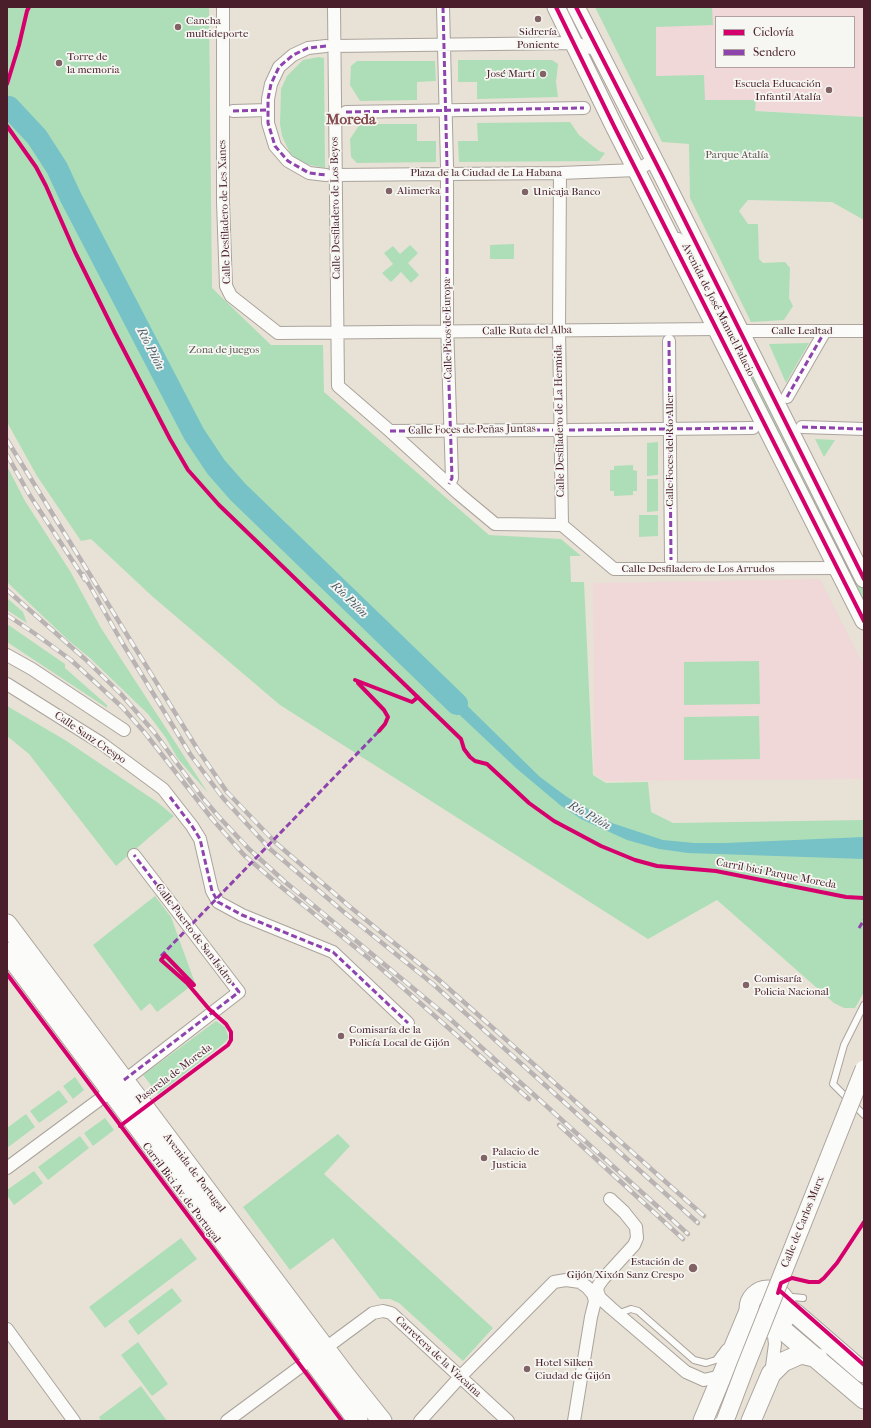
<!DOCTYPE html>
<html>
<head>
<meta charset="utf-8">
<style>
  body { margin:0 }
  #map { position:relative; width:871px; height:1428px; overflow:hidden; background:#e7e2d5; font-family:"IM FELL French Canon",serif }
  canvas { display:block }
  .frame { position:absolute; inset:0; border:8px solid #4a1f2b; pointer-events:none }
  .legend { position:absolute; left:715px; top:16px; width:140px; height:52px; box-sizing:border-box; background:#f6f6f2; border:1px solid #b1a0a2; margin:0; padding:5px 7px; list-style:none; font-size:12px; color:#4a1f2b }
  .legend li { display:flex; align-items:center; gap:8px; height:20px }
  .legend b { width:20px; border:1px solid #b1a0a2 }
</style>
</head>
<body>
<div id="map">
<canvas width="871" height="1428"></canvas>
<div class="frame"></div>
<ul class="legend">
<li><b style="height:5px;background:#d6006c"></b>Ciclovía</li>
<li><b style="height:5px;background:#8e44ad"></b>Sendero</li>
</ul>
</div>
<script>
const c = document.querySelector('canvas').getContext('2d');
c.lineJoin = 'round';
function paint(path, color) { c.fillStyle = color; c.fill(path, 'evenodd'); }
const toPath = rows => new Path2D(rows.map(r => 'M' + r).join(''));
function strokePath(path, color, width, dash) { c.strokeStyle = color; c.lineWidth = width; c.lineCap = dash ? 'butt' : 'round'; c.setLineDash(dash || []); c.stroke(path); }
function write(font, color, halo, rows, align = 'center') {
  c.font = font + ' "IM FELL French Canon",serif'; c.lineWidth = 3.5; c.setLineDash([]); c.textBaseline = 'middle'; c.strokeStyle = halo; c.fillStyle = color; for (const [text, x, y, turn = 0] of rows) {
    c.save(); c.translate(x, y); c.rotate((+turn || 0) * Math.PI / 180); c.textAlign = isNaN(turn) ? turn : align; if (halo) c.strokeText(text, 0, 0); c.fillText(text, 0, 0); c.restore();
  }
}
const built = toPath([
  [595,7,864,7,864,117,643,104],
  [716,17,854,17,854,67,716,67],
  [820,579,864,666,864,779,606,781,594,774,593,583]
]);
const green = toPath([
  [7,7,209,7,212,288,271,345,323,345,324,392,489,535,561,539,581,556,570,556,571,582,584,582,593,775,606,783,648,782,651,812,673,823,864,820,864,992,855,1008,844,1008,834,1003,717,900,648,939,280,705,153,597,91,539,81,541,37,476,7,422],
  [595,7,712,7,713,25,656,27,656,76,704,75,705,100,756,100,755,111,864,117,864,220,832,202,748,200,739,211,748,224,758,224,759,259,763,263,785,262,790,268,789,298,793,306,784,320,751,322,690,198,689,144,662,142],
  [319,57,324,58,325,168,305,164,298,160,290,153,282,136,280,124,281,89,287,76,303,60],
  [458,60,552,60,558,64,556,82,558,97,477,99,477,82,458,82],
  [357,61,435,61,436,81,417,82,417,100,360,101,350,85,351,66],
  [570,122,579,135,599,151,605,153,599,161,459,162,458,141,478,141,477,123],
  [360,124,417,124,417,141,436,141,436,162,357,163,351,157,350,139],
  [514,244,514,259,490,259,490,245],
  [410,245,418,253,408,263,419,275,411,283,401,272,391,282,382,273,393,264,384,253,393,246,400,254],
  [809,343,786,383,769,344],
  [744,359,749,360,864,590,864,610,740,363],
  [815,439,835,440,824,457],
  [658,442,658,475,647,476,647,443],
  [633,465,633,470,637,471,637,491,633,491,633,495,614,496,614,491,610,491,610,470,614,470,614,466],
  [7,466,25,501,70,571,101,628,208,793,178,759,166,738,148,714,90,658,68,640,7,582],
  [647,479,658,479,658,511,647,512],
  [639,515,658,515,658,536,639,537],
  [7,598,23,612,27,623,7,610],
  [7,624,65,664,65,668,107,705,107,708,7,642],
  [759,661,760,704,684,705,684,662],
  [7,706,65,740,157,802,174,816,116,866,29,754,7,736],
  [759,716,760,759,684,760,684,717],
  [155,896,171,917,195,983,157,1012,150,1003,141,1011,93,945],
  [216,1021,225,1027,229,1038,223,1044,158,1094,143,1075],
  [75,1077,84,1090,73,1099,63,1086],
  [59,1090,68,1102,39,1123,30,1111],
  [26,1114,35,1127,7,1148,7,1128],
  [105,1118,114,1130,93,1146,84,1133],
  [338,1134,350,1146,324,1174,493,1328,463,1361,399,1303,390,1299,380,1299,333,1238,290,1270,243,1207],
  [80,1136,89,1148,48,1180,38,1167],
  [34,1171,43,1183,14,1205,7,1195,7,1190],
  [181,1238,197,1259,105,1328,89,1307],
  [172,1288,182,1301,138,1335,128,1321],
  [138,1342,168,1384,152,1396,121,1355],
  [141,1386,167,1421,101,1421,99,1417]
]);
const water = toPath([
  [440,679,540,777,567,797,612,823,663,840,694,843,725,843,864,837,864,859,688,853,659,849,627,840,581,819,560,805,516,768,431,688]
]);
const river = toPath([
  [9,107,37,137,57,168,71,198,194,434,216,467,238,492,457,704]
]);
const lane = toPath([
  [864,1005,844,1045,833,1084,864,1115],
  [782,1296,803,1298],
  [617,1314,631,1309,638,1311,694,1360,706,1363,716,1360,725,1348]
]);
const street = toPath([
  [223,7,223,202,226,286,231,296,278,333,717,329],
  [334,7,338,386,390,431,459,494,495,524,562,525,614,569,838,568],
  [443,7,447,166,447,323,452,478,449,484],
  [326,46,308,48,293,55,279,67,271,84,268,99,268,123,275,146,288,161,309,173,326,175],
  [334,46,574,43,598,50],
  [233,111,268,110],
  [346,112,584,108],
  [560,173,559,330,562,525],
  [336,175,560,173,637,170,654,160],
  [678,239,690,256,729,331,864,331],
  [669,341,671,560],
  [787,397,825,331],
  [802,427,864,429],
  [569,430,753,428],
  [390,431,553,430],
  [7,655,32,669,124,730],
  [7,684,101,743,163,789,192,826,200,839,212,891,218,902,242,915,333,952,408,1023],
  [7,1168,111,1091,239,992,134,855],
  [598,1293,600,1298,611,1308,686,1372,704,1380,721,1376],
  [596,1301,598,1286,603,1279,634,1245,637,1238,636,1227,624,1212,610,1199],
  [7,1329,74,1421],
  [771,1374,775,1344,773,1328],
  [227,1421,373,1313,383,1311,391,1313,508,1421],
  [420,1421,460,1377,554,1282,566,1280,580,1282,587,1287,593,1294,595,1301,591,1317,574,1421]
]);
const secondary = toPath([
  [556,7,614,126,864,621],
  [576,7,663,177,864,579]
]);
const primary = toPath([
  [7,924,346,1376,382,1421],
  [7,952,358,1421],
  '749 1309a19 19 0 1 1 38 0a19 19 0 1 1-38 0Z',
  [787,1308,796,1314,864,1373],
  [778,1326,864,1399],
  [703,1421,749,1311],
  [751,1421,771,1374,783,1362,801,1354,818,1358]
]);
const rail = toPath([
  [7,440,198,750,227,792,276,843,349,906,438,979,704,1216],
  [7,455,29,494,85,580],
  [83,574,123,644,190,754,223,798,270,849,345,913,433,984,698,1223],
  [7,590,85,659,121,694,154,732,202,797,219,817,249,849,284,881,449,1018,688,1234],
  [7,615,34,633,71,660,122,707,145,733,213,820,244,855,280,886,377,965,529,1099],
  [559,1125,683,1239]
]);
const secondaryBridge = toPath([
  [725,1421,745,1368,864,1069]
]);
const quiet = toPath([
  [443,7,447,166,447,323,452,478,449,484],
  [326,46,308,48,293,55,279,67,271,84,268,99,268,123,275,146,288,161,309,173,326,175],
  [233,111,268,110],
  [346,112,584,108],
  [669,341,671,560],
  [787,397,825,331],
  [802,427,864,429],
  [569,430,753,428],
  [390,431,553,430],
  [170,797,192,826,200,839,212,891,218,902,242,915,333,952,408,1023],
  [859,928,864,920],
  [161,956,381,729],
  [124,1080,239,992,134,855]
]);
const cycleway = toPath([
  [556,7,614,126,864,621],
  [576,7,663,177,864,579],
  [7,84,19,45,27,11,29,7],
  [7,126,36,167,46,186,75,252,115,333,170,439,188,470,219,505,461,739,464,749,470,757,475,761,487,764,529,803,554,821,601,846,635,860,657,866,716,871,846,897,864,898],
  [355,680,412,702,418,697],
  [358,683,384,710,388,717,385,724,379,731],
  [7,974,342,1421],
  [120,1126,228,1045,231,1040,231,1032,226,1024,209,1009,187,983,161,960,165,955,194,985],
  [779,1290,864,1365],
  [778,1293,781,1283,792,1278,809,1282,819,1282,824,1278,837,1263,864,1222]
]);
const markers = [
  [538,19,4,"#816366"],
  [178,27,4,"#816366"],
  [59,63,4,"#816366"],
  [543,74,4,"#816366"],
  [829,90,4,"#816366"],
  [389,191,4,"#816366"],
  [525,192,4,"#816366"],
  [746,985,4,"#816366"],
  [341,1036,4,"#816366"],
  [484,1158,4,"#816366"],
  [693,1268,5,"#816366"],
  [527,1369,4,"#816366"]
];
const poiNames = [
  ["Cancha",186,21],
  ["multideporte",186,34],
  ["Sidrería",538,32,"center"],
  ["Poniente",538,45,"center"],
  ["Torre de",67,57],
  ["la memoria",67,70],
  ["José Martí",535,74,"right"],
  ["Escuela Educación",821,84,"right"],
  ["Infantil Atalía",821,97,"right"],
  ["Alimerka",397,191],
  ["Unicaja Banco",533,192],
  ["Comisaría",754,979],
  ["Policia Nacional",754,992],
  ["Comisaría de la",349,1030],
  ["Policía Local de Gijón",349,1043],
  ["Palacio de",492,1152],
  ["Justicia",492,1165],
  ["Estación de",684,1262,"right"],
  ["Gijón/Xixón Sanz Crespo",684,1275,"right"],
  ["Hotel Silken",535,1363],
  ["Ciudad de Gijón",535,1376]
];
const parkNames = [
  ["Parque Atalía",737,155],
  ["Zona de juegos",224,350]
];
const streetNames = [
  ["Plaza de la Ciudad de La Habana",486,173],
  ["Calle Desfiladero de Los Beyos",336,208,-91],
  ["Calle Desfiladero de Les Xanes",225,212,-92],
  ["Avenida de José Manuel Palacio",718,310,63],
  ["Calle Picos de Europa",448,329,-91],
  ["Calle Ruta del Alba",527,331,-1],
  ["Calle Lealtad",802,331],
  ["Calle Desfiladero de La Hermida",560,421,-91],
  ["Calle Foces de Peñas Juntas",472,430,-1],
  ["Calle Foces del Río Aller",670,450,-90],
  ["Calle Desfiladero de Los Arrudos",698,569],
  ["Calle Sanz Crespo",90,738,34],
  ["Carril bici Parque Moreda",776,874,11],
  ["Calle Puerto de San Isidro",194,934,53],
  ["Pasarela de Moreda",174,1074,-37],
  ["Avenida de Portugal",194,1173,53],
  ["Carril Bici Av. de Portugal",181,1193,53],
  ["Calle de Carlos Marx",803,1222,-68],
  ["Carretera de la Vizcaína",438,1357,43]
];
const waterNames = [
  ["Río Pilón",150,349,63],
  ["Río Pilón",349,600,44],
  ["Río Pilón",589,816,29]
];
const districtNames = [
  ["Moreda",351,120]
];
paint(built, '#efd8d7');
paint(green, '#aedeb8');
paint(water, '#77c2c7');
strokePath(river, '#77c2c7', 22);
strokePath(lane, '#aba39c', 8);
strokePath(street, '#aba39c', 14);
strokePath(secondary, '#aba39c', 19);
strokePath(primary, '#aba39c', 21);
strokePath(lane, '#fbfbf9', 6);
strokePath(street, '#fbfbf9', 12);
strokePath(secondary, '#fbfbf9', 17);
strokePath(primary, '#fbfbf9', 19);
strokePath(rail, '#b9b3b3', 4.5);
strokePath(rail, '#f6f6f2', 3, [9]);
strokePath(secondaryBridge, '#aba39c', 19, []);
strokePath(secondaryBridge, '#fbfbf9', 17);
strokePath(quiet, '#8e44ad', 3, [6, 3]);
strokePath(cycleway, '#d6006c', 4);
for (const [x, y, r, color] of markers) { const dot = new Path2D(); dot.arc(x, y, r, 0, 2 * Math.PI); c.fillStyle = color; c.fill(dot); strokePath(dot, '#f6f6f2', 1.5); }
write('11px', '#4a1f2b', '#f6f6f2', poiNames, 'left');
write('11px', '#5a574e', '#f6f6f2', parkNames);
write('11px', '#4a1f2b', '#f6f6f2', streetNames);
write('italic 12px', '#495b67', '#f6f6f2', waterNames);
write('bold 15px', '#844a4d', '#f6f6f2', districtNames);
</script>
</body>
</html>
